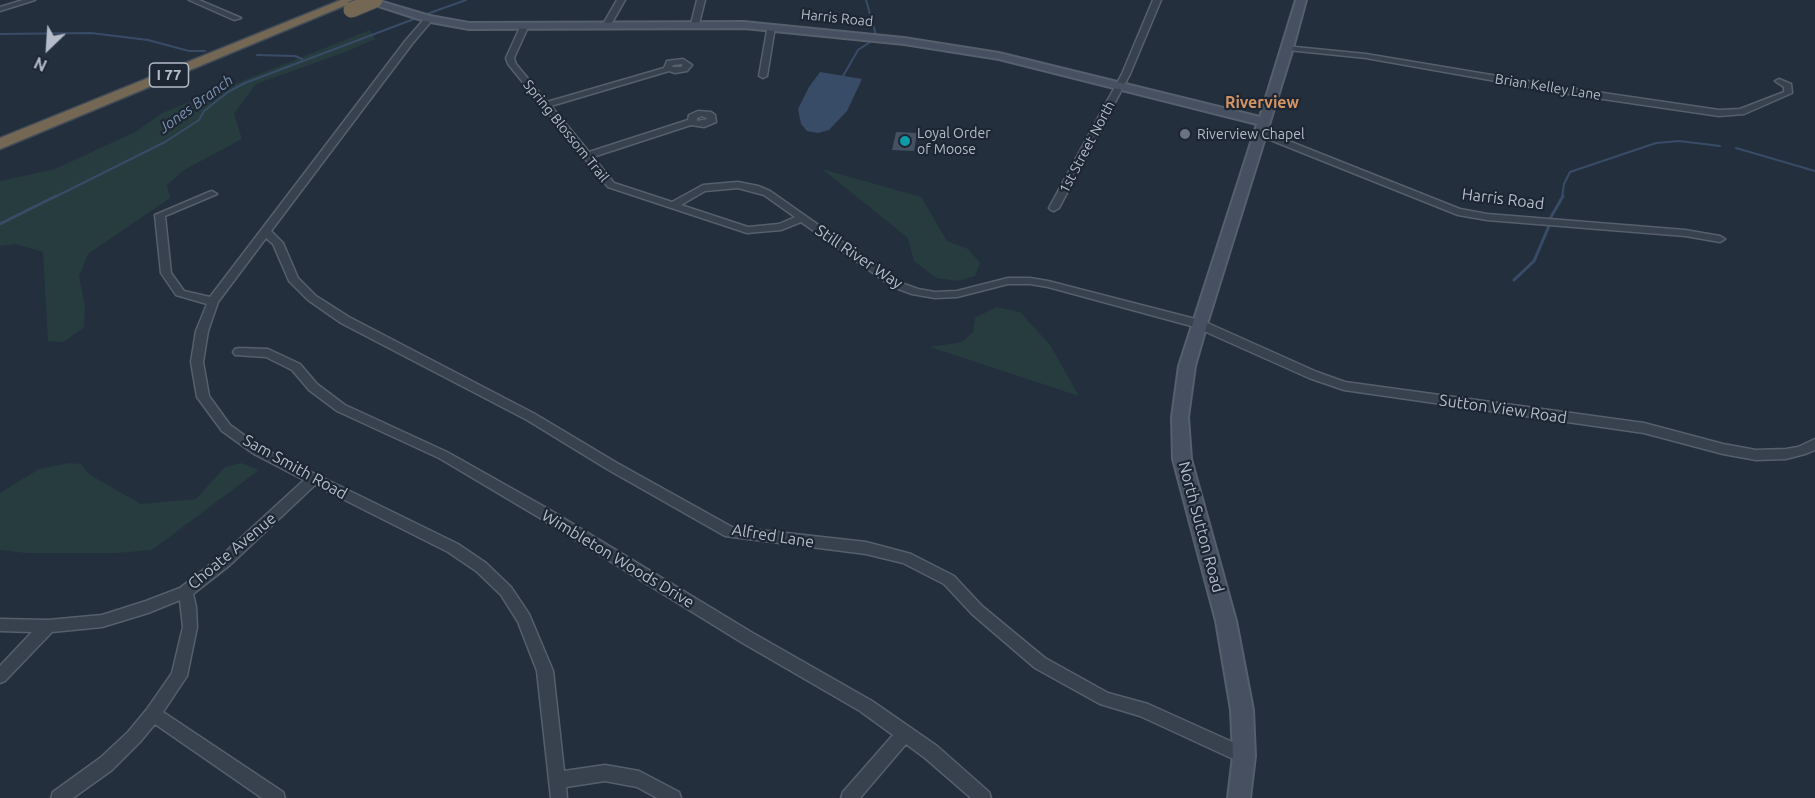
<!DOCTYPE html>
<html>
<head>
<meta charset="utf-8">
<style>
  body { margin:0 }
  #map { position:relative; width:1815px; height:798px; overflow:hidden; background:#242f3e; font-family:Ubuntu,sans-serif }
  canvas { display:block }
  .north { position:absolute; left:18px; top:18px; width:60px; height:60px; -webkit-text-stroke:4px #1d2633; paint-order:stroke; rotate:205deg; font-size:16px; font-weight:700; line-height:24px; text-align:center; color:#b4bcc9 }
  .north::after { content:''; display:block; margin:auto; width:21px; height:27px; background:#b4bcc9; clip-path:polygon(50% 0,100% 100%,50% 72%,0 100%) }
</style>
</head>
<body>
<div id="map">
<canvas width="1815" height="798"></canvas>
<div class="north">N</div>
</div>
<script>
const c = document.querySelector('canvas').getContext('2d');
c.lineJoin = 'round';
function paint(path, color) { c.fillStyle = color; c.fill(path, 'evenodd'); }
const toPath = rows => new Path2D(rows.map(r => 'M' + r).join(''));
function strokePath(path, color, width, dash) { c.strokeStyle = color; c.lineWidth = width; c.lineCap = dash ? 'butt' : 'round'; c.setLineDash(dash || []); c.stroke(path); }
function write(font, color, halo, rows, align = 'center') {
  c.font = font + ' Ubuntu,sans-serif'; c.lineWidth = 4.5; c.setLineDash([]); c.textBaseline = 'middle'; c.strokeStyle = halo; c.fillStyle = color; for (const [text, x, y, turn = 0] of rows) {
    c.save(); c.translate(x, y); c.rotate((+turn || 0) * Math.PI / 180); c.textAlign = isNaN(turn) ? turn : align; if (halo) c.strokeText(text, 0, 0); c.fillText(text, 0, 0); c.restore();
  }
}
const green = toPath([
  [370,30,375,39,348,51,256,84,234,114,242,139,184,170,167,185,170,198,88,254,79,276,85,307,84,327,64,342,48,341,43,252,16,244,0,246,0,181,55,169,137,131,162,113],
  [822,169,921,197,947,241,968,249,980,263,975,276,958,281,936,278,914,261,908,238],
  [996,307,1020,312,1050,345,1079,396,930,347,962,342,973,332,975,318],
  [69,463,81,464,90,475,141,504,196,499,225,467,241,463,259,470,152,550,118,553,26,553,0,550,0,493,39,469]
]);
const water = toPath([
  [820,72,862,79,847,111,829,130,818,133,807,131,801,124,798,109,809,87]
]);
const streamFar1 = toPath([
  [866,0,876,35],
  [427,14,466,0],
  [0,34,91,33,148,40,189,51,205,51],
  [257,55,295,56,302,59],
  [843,76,858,50,873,40],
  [1736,148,1815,171],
  [53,198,165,142,199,120,204,111,228,92,245,83,414,19],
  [1562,198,1564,184,1570,172,1656,143,1679,141,1720,146]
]);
const stream = toPath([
  [1551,217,1563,196],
  [0,224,56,196],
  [1514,280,1534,261,1549,226]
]);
const building = toPath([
  [896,132,917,133,914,151,892,150]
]);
const street = toPath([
  [23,0,35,0,0,11,0,7,23,0],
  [189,0,199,0,241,18,234,20,189,0],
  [617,0,625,0,609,28,603,28,602,26,617,0],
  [697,0,705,0,699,24,695,26,691,24,697,0],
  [1153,0,1161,0,1130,74,1059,208,1054,211,1051,210,1049,208,1122,74,1153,0],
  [426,17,433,19,412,44,271,231,283,243,298,278,316,296,349,317,535,414,617,463,732,527,866,542,911,554,954,576,982,606,1045,658,1108,693,1148,704,1250,750,1252,756,1250,762,1244,764,1140,716,1100,704,1035,668,972,614,944,584,903,563,866,554,725,536,607,469,527,420,341,323,308,300,289,281,273,244,266,238,218,302,208,331,203,362,209,396,230,425,262,448,458,544,486,563,511,587,529,614,553,671,564,771,605,765,639,771,679,792,681,798,657,798,637,787,605,781,566,787,567,798,551,798,537,671,518,622,501,595,476,571,448,552,315,485,230,565,193,594,196,607,197,627,187,676,163,712,283,792,285,798,262,798,155,724,140,742,112,770,73,798,51,798,53,792,100,758,128,732,147,709,172,673,183,627,180,600,148,613,102,627,52,632,5,681,0,683,0,666,32,632,0,631,0,619,48,620,102,615,146,601,180,588,220,557,304,480,254,454,222,431,197,397,191,362,196,331,207,304,176,295,161,273,155,215,209,192,212,191,217,194,165,216,171,273,184,291,210,297,406,40,426,17],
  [521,25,528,27,514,58,516,64,547,102,664,68,667,61,683,59,692,65,687,71,675,73,669,71,551,106,589,152,688,120,689,115,698,111,711,112,715,115,716,122,704,127,691,125,593,157,614,183,672,202,703,185,738,182,758,186,770,191,901,283,918,289,935,292,957,291,1008,278,1030,278,1048,281,1203,321,1317,372,1345,382,1644,423,1723,444,1756,450,1786,449,1798,447,1815,439,1815,450,1805,454,1786,459,1756,460,1723,454,1644,433,1344,390,1309,378,1195,327,1048,287,1030,284,1008,284,957,297,935,298,912,294,893,287,801,222,781,230,747,233,608,187,508,64,506,58,521,25],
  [681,64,683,65,681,67,672,67,673,65,681,64],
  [702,116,708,119,697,121,697,118,702,116],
  [738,188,764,195,795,217,779,224,748,227,681,205,705,191,738,188],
  [768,25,775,27,767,76,763,78,759,76,768,25],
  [1285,46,1366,54,1569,88,1719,110,1740,109,1784,92,1784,87,1775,81,1779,79,1791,84,1792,93,1744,114,1719,116,1569,94,1366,58,1288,50,1285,50,1285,46],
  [1261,130,1460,209,1487,214,1685,230,1720,236,1725,239,1720,242,1685,236,1487,220,1458,215,1258,135,1257,133,1261,130],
  [239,348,268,349,300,364,317,384,345,405,447,452,550,510,751,632,872,701,937,746,989,792,991,798,971,798,925,758,906,744,860,798,841,798,843,792,893,735,860,711,741,642,540,518,439,458,337,411,309,390,292,370,266,357,235,355,233,352,235,349,239,348]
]);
const secondary = toPath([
  [360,0,376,0,430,16,469,23,744,22,904,38,999,53,1260,117,1296,0,1306,0,1293,48,1207,324,1195,366,1188,417,1191,459,1236,621,1253,710,1255,756,1250,798,1228,798,1233,756,1231,710,1216,621,1173,459,1172,417,1179,366,1257,124,999,59,904,44,744,28,469,29,425,21,360,0]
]);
const highway = toPath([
  [341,0,358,0,0,149,0,138,341,0]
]);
const highwayBridge = toPath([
  [351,10,375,0]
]);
const markers = [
  [1185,134,6,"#6b7280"],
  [905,141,6,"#0f9aa8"]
];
const farStreetnames = [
  ["Harris Road",837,18,6],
  ["Brian Kelley Lane",1548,87,9],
  ["Spring Blossom Trail",566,131,51],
  ["1st Street North",1087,147,-62]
];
const farPoinames = [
  ["Loyal Order",917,133],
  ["of Moose",917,149],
  ["Riverview Chapel",1197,134]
];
const shields = [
  [169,75,39]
];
const shieldNames = [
  ["I 77",169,75]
];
const farWaternames = [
  ["Jones Branch",196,104,-36]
];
const farQuarternames = [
  ["Riverview",1262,103]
];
const streetNames = [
  ["Harris Road",1503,199,7],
  ["Still River Way",859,257,34],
  ["Sutton View Road",1503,409,8],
  ["Sam Smith Road",295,467,29],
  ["North Sutton Road",1201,527,75],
  ["Alfred Lane",773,536,9],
  ["Choate Avenue",232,551,-40],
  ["Wimbleton Woods Drive",618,559,31]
];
paint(green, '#263c3f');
paint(water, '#394c67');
strokePath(streamFar1, '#394c67', 2);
strokePath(stream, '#394c67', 3);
paint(building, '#455162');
strokePath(street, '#565f6c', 3);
strokePath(secondary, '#565f6c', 4);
strokePath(highway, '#434c59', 3);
paint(street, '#38414e');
paint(secondary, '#465061');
paint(highway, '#746855');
strokePath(highwayBridge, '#434c59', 17, []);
strokePath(highwayBridge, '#746855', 15);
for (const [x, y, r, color] of markers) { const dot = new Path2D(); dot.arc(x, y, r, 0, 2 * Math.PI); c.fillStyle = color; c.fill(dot); strokePath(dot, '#1d2633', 2); }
write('14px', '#b4bcc9', '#1d2633', farStreetnames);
write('14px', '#b4bcc9', '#1d2633', farPoinames, 'left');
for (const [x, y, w] of shields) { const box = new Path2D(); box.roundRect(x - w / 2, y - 12, w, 24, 4.5); c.fillStyle = '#1d2633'; c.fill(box); strokePath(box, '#b4bcc9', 1.5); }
write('bold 15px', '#b4bcc9', null, shieldNames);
write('italic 15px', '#7c92b1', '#1d2633', farWaternames);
write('bold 16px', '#d59563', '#1d2633', farQuarternames);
write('16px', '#b4bcc9', '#1d2633', streetNames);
</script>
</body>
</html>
